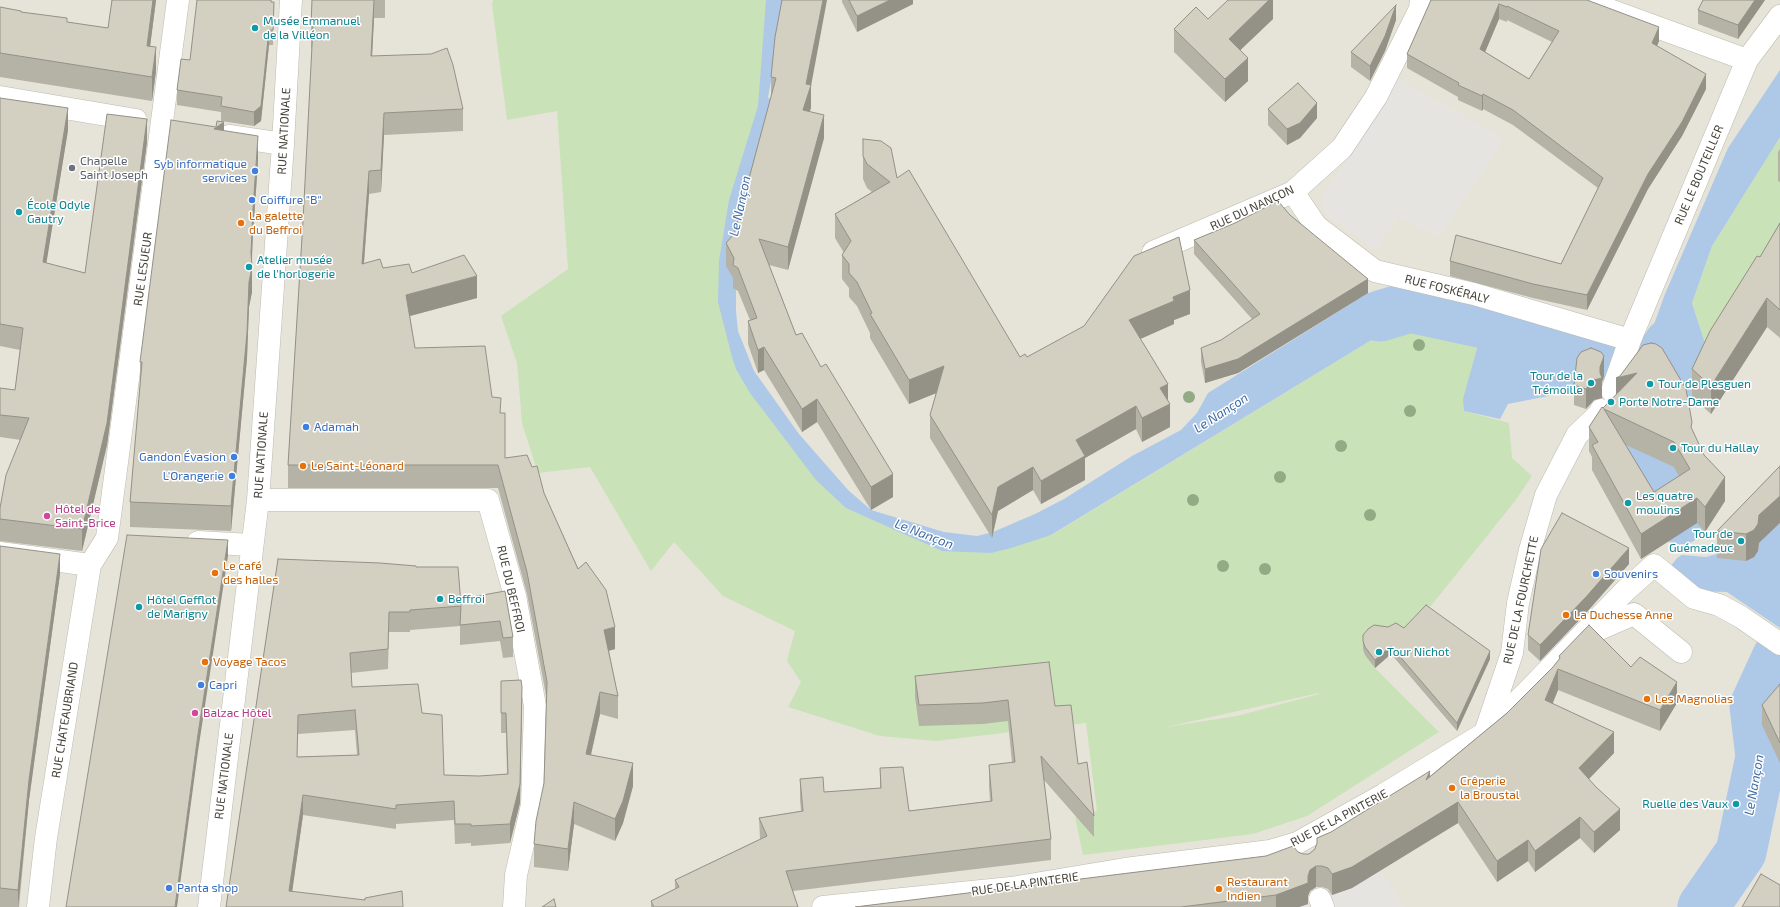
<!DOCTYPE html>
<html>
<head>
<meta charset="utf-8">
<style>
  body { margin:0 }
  canvas { display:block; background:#f3f2ea }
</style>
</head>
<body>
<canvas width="1780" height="907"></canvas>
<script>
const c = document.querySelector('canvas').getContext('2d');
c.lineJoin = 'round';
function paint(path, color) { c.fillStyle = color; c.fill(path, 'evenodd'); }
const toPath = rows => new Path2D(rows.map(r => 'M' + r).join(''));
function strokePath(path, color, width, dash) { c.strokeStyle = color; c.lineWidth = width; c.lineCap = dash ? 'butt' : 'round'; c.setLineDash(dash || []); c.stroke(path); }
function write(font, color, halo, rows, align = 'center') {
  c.font = font + ' "Exo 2",sans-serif'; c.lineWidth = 3; c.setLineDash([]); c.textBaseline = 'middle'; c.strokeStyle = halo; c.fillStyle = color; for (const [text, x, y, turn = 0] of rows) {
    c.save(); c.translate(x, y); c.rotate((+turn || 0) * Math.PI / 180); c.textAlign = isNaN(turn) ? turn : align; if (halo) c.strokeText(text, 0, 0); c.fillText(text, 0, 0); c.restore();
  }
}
const residential = toPath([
  [0,0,1780,0,1780,907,0,907]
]);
const green = toPath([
  [493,0,776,0,766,81,727,313,758,393,842,500,954,548,1052,535,1401,322,1448,321,1484,323,1464,411,1509,423,1512,458,1532,476,1515,501,1426,612,1394,641,1363,643,1365,655,1375,668,1439,732,1307,816,1253,834,1083,855,1075,817,1097,811,1086,723,936,741,880,736,788,707,801,682,787,661,795,631,723,596,674,542,651,571,590,467,538,473,522,423,517,363,501,316,568,269,557,111,507,120,492,4],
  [1319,694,1237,716,1166,727,1319,693],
  [1780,137,1780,177,1778,180,1780,182,1780,249,1710,359,1692,303,1712,246],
  [1640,450,1673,464,1693,500,1667,523,1630,455]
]);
const parking = toPath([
  [1398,79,1503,138,1493,157,1439,238,1399,216,1375,250,1327,215,1323,208,1322,199,1326,191,1387,100],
  [1381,870,1404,907,1299,907,1352,888]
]);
const water = toPath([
  [766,0,785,0,768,98,771,99,766,128,736,279,736,311,738,331,754,371,799,434,848,490,871,510,944,532,977,536,993,532,1035,514,1064,499,1132,456,1181,430,1197,413,1208,393,1368,293,1399,289,1452,298,1448,321,1424,318,1401,322,1051,535,1011,548,991,553,942,551,846,508,816,480,750,393,736,369,732,357,718,302,719,261,729,200,758,106],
  [1780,70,1780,137,1712,246,1692,303,1710,359,1687,408,1640,363,1665,294,1728,148],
  [1488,309,1615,343,1609,372,1595,368,1579,390,1508,404,1500,419,1464,411,1463,399],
  [1780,523,1780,628,1727,592,1697,591,1670,567,1677,558,1682,555,1706,557,1724,552,1758,551,1759,543]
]);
const river = toPath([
  [1380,316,1410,307,1484,323,1615,357,1666,361,1669,344],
  [1661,406,1645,438,1647,458,1681,519],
  [1703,907,1741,852,1761,757,1755,706,1777,658,1780,656]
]);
const minor = toPath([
  [1582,0,1747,60],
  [0,97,136,120],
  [229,136,283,144],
  [1293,192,1316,226,1375,271,1474,294,1630,340],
  [1153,252,1293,192,1342,148,1376,97,1420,9,1421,0],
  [1612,391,1630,340,1747,60,1780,16],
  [258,500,488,500,515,596,535,706,532,805,516,875,514,907],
  [198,542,251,545],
  [0,553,90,565],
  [1588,634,1634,614,1681,652],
  [1486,730,1512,653,1518,603,1530,550,1546,495,1577,435,1599,414,1601,410],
  [1320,899,1323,907],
  [38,907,46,838,90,565,107,538,178,0],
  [209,907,258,500,283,144,291,0],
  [823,907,1011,888,1125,869,1270,851,1297,843,1383,795,1485,733,1525,694,1625,591,1654,565,1694,598,1719,605,1741,617,1780,644]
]);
const trees = [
  [1419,345],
  [1189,397],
  [1410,411],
  [1341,446],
  [1280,477],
  [1193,500],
  [1370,515],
  [1223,566],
  [1265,569]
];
const wall = toPath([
  [112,0,156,0,150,47,156,71,152,101,0,77,0,7,67,23,108,28],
  [312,0,385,0,385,18,374,18,372,56,463,109,463,131,384,135,381,192,369,194,364,264,412,273,477,298,410,316,415,348,492,397,501,413,505,458,532,467,615,649,609,651,618,696,618,719,600,714,591,755,633,786,623,823,615,841,574,824,568,871,534,867,534,844,544,783,547,701,527,594,498,488,288,488,288,465,303,221,312,48,311,48,311,26],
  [842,0,913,0,913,4,857,32,842,2],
  [1273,0,1273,19,1240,50,1248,81,1225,102,1174,52,1174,29],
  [1431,0,1587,0,1659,41,1657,46,1706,89,1682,136,1648,189,1587,310,1533,298,1450,276,1450,261,1561,264,1598,188,1513,125,1483,109,1482,111,1458,100,1458,97,1407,68,1407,54],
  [1499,19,1507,22,1507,20,1552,42,1529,79,1485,52],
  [1765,0,1738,39,1698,24,1698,10],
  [272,2,274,2,273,45,269,45,261,121,254,126,221,121,221,112,177,105,177,90,190,60],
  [1396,20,1385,51,1370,81,1351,67,1351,52],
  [771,77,811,86,811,108,809,111,824,138,788,270,769,265,796,335,893,497,871,510,817,422,802,432,764,370,758,373,748,344,748,321,750,320,738,291,733,288,733,278,726,266,726,243,734,234,771,98],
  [0,98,68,130,46,263,85,273,147,142,107,445,82,551,0,541,0,508,21,440,0,437,0,388,15,390,20,350,0,346],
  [1268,109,1317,118,1300,138,1287,145,1268,125],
  [863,139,897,178,1020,357,1027,357,1190,314,1174,320,1174,324,1140,339,1168,400,1170,427,1142,442,1136,429,1085,458,1085,480,1041,504,1033,490,998,511,992,538,930,438,930,415,936,393,909,404,870,338,870,333,857,306,849,297,849,288,842,279,842,255,844,253,835,238,835,214,872,192,867,188,863,179],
  [1780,149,1780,182,1778,181,1778,152],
  [258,161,253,234,252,260,252,292,249,307,247,358,231,531,130,527,130,502,140,387,140,362],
  [1290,215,1368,293,1238,373,1205,383,1201,362,1201,348,1221,340,1252,319,1194,254,1194,240],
  [1780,223,1780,338,1767,327,1711,414,1692,397,1692,369,1760,257],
  [1604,376,1602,382,1602,398,1594,400,1586,409,1574,405,1574,385],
  [1603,408,1692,431,1725,501,1705,532,1697,523,1641,559,1592,470,1592,457,1589,451,1589,427],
  [1624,444,1674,467,1679,476,1654,492],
  [1780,466,1759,543,1758,551,1754,557,1746,561,1717,558,1717,531],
  [0,546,60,574,29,800,19,907,0,907],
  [278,559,416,567,461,605,505,591,513,637,513,657,503,658,500,641,460,645,460,626,410,630,410,632,389,632,388,669,351,673,352,687,422,713,444,775,479,776,507,774,506,733,501,733,501,681,522,707,520,803,510,843,471,846,471,843,455,844,454,820,396,824,396,829,303,815,292,891,226,907],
  [355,730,357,755,297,757,298,734],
  [1629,564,1586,613,1540,661,1528,650,1528,635],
  [1388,627,1404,628,1490,659,1457,731,1391,654,1375,668,1365,655,1363,649,1363,635],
  [1559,656,1631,667,1677,703,1660,731,1558,690,1553,703,1614,753,1589,779,1620,830,1594,853,1580,838,1535,872,1528,861,1497,882,1458,823,1352,888,1332,895,1328,889,1322,887,1316,887,1310,891,1308,896,1308,904,1299,907,855,907,1298,852,1303,854,1309,854,1315,849,1317,845,1317,838,1331,832,1430,776,1507,713,1553,667,1559,660],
  [915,676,1055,706,1078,764,1094,816,1094,837,1044,780,1051,839,1051,860,793,891,798,907,651,907,651,901,675,889,675,880,760,839,759,818,801,811,800,800,800,779,824,792,880,788,880,768,909,811,990,801,989,786,989,765,1012,763,1008,721,983,724,919,726,915,697],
  [1780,684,1780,763,1762,725,1762,705]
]);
const shadedWall = toPath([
  [153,0,156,0,147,70,147,46],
  [374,0,374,18,371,78,371,56],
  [823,0,827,0,811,86,811,108,803,132,803,110,806,84],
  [890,0,913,0,913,4,857,32,857,16],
  [1269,0,1273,0,1273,19,1229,61,1229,39],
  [1755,0,1765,0,1738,39,1738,25],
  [1499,4,1499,19,1480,64,1480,49],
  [1396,5,1396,20,1385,51,1370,81,1370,66],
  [1659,27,1659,41,1652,58,1652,43],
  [269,30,269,45,261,121,254,126,254,112],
  [156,47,156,71,152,101,152,77],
  [1248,58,1248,81,1225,102,1225,79],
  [1706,74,1706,89,1682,136,1648,189,1587,310,1587,295,1648,174],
  [1483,94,1483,109,1482,111,1482,96],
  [1317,103,1317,118,1300,138,1287,145,1287,129],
  [68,108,68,130,43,284,43,262],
  [384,113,384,135,381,192,381,170],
  [824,115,824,138,788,270,788,247],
  [147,119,147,142,107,445,82,551,82,529],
  [224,122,224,147,214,129],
  [258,136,258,161,253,234,251,272,252,267,252,292,249,307,247,358,231,531,231,506,251,253,253,209],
  [369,171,369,194,362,287,362,264],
  [477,276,477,298,406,317,406,295],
  [1368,279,1368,293,1238,373,1205,383,1205,369],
  [1190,290,1190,314,1174,320,1174,324,1129,344,1129,320,1173,297],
  [1767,298,1767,327,1711,414,1711,386],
  [764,347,764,370,758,373,758,350],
  [1604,356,1604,376,1602,382,1602,398,1594,400,1586,409,1586,389,1600,367],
  [944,366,944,390,909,404,909,380],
  [1637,373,1616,402,1616,378],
  [1168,384,1168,405,1170,404,1170,427,1142,442,1142,418,1160,388],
  [817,399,817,422,802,432,802,409],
  [1136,406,1136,429,1085,458,1085,480,1041,504,1041,481,1076,440],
  [1033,467,1033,490,998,511,992,538,992,515,998,487],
  [893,474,893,497,871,510,871,487],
  [1725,477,1725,501,1705,532,1705,507],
  [1780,496,1780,523,1759,543,1758,551,1754,557,1746,561,1746,534,1759,515],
  [1697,498,1697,523,1641,559,1641,534],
  [228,540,228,556,198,751,177,907,175,907,198,734],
  [1629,548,1629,564,1586,613,1540,661,1540,645],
  [60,554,60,574,29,800,18,907,18,890,29,780],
  [615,627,615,649,604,652,604,630],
  [1391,646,1391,654,1375,668,1375,660],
  [1490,651,1490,659,1457,731,1457,723],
  [1558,669,1558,690,1545,721,1545,700],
  [1677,682,1677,703,1660,731,1660,710],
  [522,687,520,803,510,843,510,824],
  [600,692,600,714,586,776,586,754],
  [1614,732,1614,753,1579,789,1579,768],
  [633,763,633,786,623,823,615,841,615,819],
  [1430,771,1430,792,1426,780],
  [303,795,303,815,290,907,289,891],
  [574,802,574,824,568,871,568,849],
  [1458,802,1458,823,1352,888,1332,895,1332,874],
  [1620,809,1620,830,1594,853,1594,832],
  [1580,817,1580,838,1535,872,1535,851],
  [1528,840,1528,861,1497,882,1497,861],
  [1316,866,1316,887,1310,891,1308,896,1308,904,1299,907,1276,907,1276,895,1308,876,1310,870]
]);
const building = toPath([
  [112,0,153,0,147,46,156,47,152,77,0,53,0,7,21,11,21,12,67,18,67,22,108,28,112,0],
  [197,0,271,0,271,2,274,2,273,30,269,30,261,106,254,112,221,106,222,97,177,90,181,59,190,60,197,0],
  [312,0,374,0,371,56,431,54,447,48,453,65,463,109,384,113,381,170,369,171,362,264,380,259,383,268,409,264,412,273,464,255,477,276,406,295,415,348,485,346,492,397,501,398,500,413,505,413,505,458,527,455,532,467,537,466,544,493,578,569,586,562,606,590,615,627,604,630,618,696,600,692,586,754,633,763,623,801,615,819,574,802,568,849,534,844,536,821,544,783,547,682,527,572,498,465,288,465,303,221,313,26,311,26,312,0],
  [782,0,823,0,806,84,811,85,803,110,824,115,788,247,759,239,796,335,802,333,821,367,826,364,893,474,871,487,817,399,802,409,764,347,758,350,748,321,757,318,738,268,733,265,734,258,726,243,734,234,776,78,771,77,775,37,782,0],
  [849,0,890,0,857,16,849,0],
  [1228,0,1269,0,1229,39,1248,58,1225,79,1174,29,1196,7,1208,19,1228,0],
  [1431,0,1587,0,1659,27,1652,43,1706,74,1682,122,1648,174,1587,295,1533,284,1450,261,1456,235,1561,264,1603,178,1513,110,1483,94,1482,96,1458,85,1459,83,1407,54,1431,0],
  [1499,4,1507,7,1507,6,1559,31,1529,79,1480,49,1499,4],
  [1703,0,1755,0,1738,25,1698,10,1703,0],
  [1396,5,1385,36,1370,66,1351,52,1396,5],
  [1298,83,1317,103,1300,123,1287,129,1268,109,1298,83],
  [0,98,68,108,43,262,85,273,107,114,147,119,107,423,82,529,0,519,0,508,6,475,29,418,0,415,0,388,15,390,23,328,0,324,0,98],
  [171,120,216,127,217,121,224,122,214,129,258,136,253,209,251,253,252,267,249,282,247,333,231,506,130,502,142,362,140,362,171,120],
  [863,139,881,141,891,148,897,178,909,170,1020,357,1025,354,1027,357,1084,326,1134,256,1179,237,1190,290,1173,297,1174,301,1129,320,1168,384,1160,388,1170,404,1142,418,1136,406,1076,440,1085,456,1041,481,1033,467,998,487,992,515,930,415,944,366,909,380,870,314,872,313,857,282,849,273,849,264,842,255,851,241,835,214,890,182,867,164,863,156,863,139],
  [1278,201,1290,215,1368,279,1238,359,1205,369,1201,348,1221,340,1260,314,1194,240,1235,223,1278,201],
  [1780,223,1780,310,1767,298,1711,386,1692,369,1710,331,1757,256,1760,257,1780,223],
  [1651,343,1656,344,1662,348,1686,389,1692,422,1691,427,1704,455,1725,477,1705,507,1697,498,1641,534,1592,445,1598,442,1589,427,1602,407,1603,408,1637,373,1616,378,1620,376,1643,345,1651,343],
  [1604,409,1674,442,1690,469,1654,492,1604,409],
  [1591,348,1601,352,1604,356,1600,367,1600,373,1602,378,1594,380,1586,389,1574,385,1577,358,1581,352,1591,348],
  [1780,466,1780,496,1759,515,1758,524,1754,530,1746,534,1717,531,1780,466],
  [1562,513,1629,548,1586,597,1540,645,1528,635,1541,549,1562,513],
  [127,535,228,540,198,734,175,907,66,907,127,535],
  [0,546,60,554,29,780,18,890,0,888,0,546],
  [278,559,380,563,416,566,416,567,458,567,461,605,461,599,505,591,513,637,503,638,500,621,460,625,461,606,410,610,410,612,389,612,388,649,350,653,352,687,418,684,422,713,442,715,444,775,479,776,508,774,506,713,501,713,501,681,521,680,522,687,520,784,510,824,471,826,471,824,455,824,454,801,396,805,396,809,303,795,289,891,365,900,365,898,402,891,403,907,226,907,278,559],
  [355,710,359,755,297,757,298,715,355,710],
  [1426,605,1490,651,1457,723,1391,646,1375,660,1365,647,1363,641,1363,635,1368,629,1374,625,1388,627,1396,623,1404,628,1426,605],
  [1589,625,1631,667,1640,657,1677,682,1660,710,1558,669,1545,700,1614,732,1579,768,1596,787,1620,809,1594,832,1580,817,1535,851,1528,840,1497,861,1458,802,1352,867,1332,874,1328,868,1322,866,1316,866,1310,870,1308,876,1308,883,1276,895,1181,907,855,907,1266,856,1293,846,1298,852,1303,854,1309,854,1315,849,1317,843,1317,838,1331,832,1430,771,1426,780,1507,713,1553,667,1560,658,1559,656,1589,625],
  [1049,662,1055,706,1071,705,1078,764,1087,762,1094,816,1041,756,1051,839,786,871,798,907,654,907,651,901,679,887,675,880,767,836,759,818,803,811,800,779,823,777,824,792,881,788,880,768,903,767,909,811,992,801,989,765,1015,762,1008,700,983,703,919,705,915,676,1049,662],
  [1780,684,1780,743,1762,705,1780,684],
  [1761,874,1780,885,1780,907,1742,907,1761,874],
  [554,899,556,907,542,907,554,899]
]);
const markers = [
  [255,28,4,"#0f9aa8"],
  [72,168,4,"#6b7280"],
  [255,171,4,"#3f7fe0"],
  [252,200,4,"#3f7fe0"],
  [19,212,4,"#0f9aa8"],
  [241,223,4,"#e8710a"],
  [249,267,4,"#0f9aa8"],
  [1591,383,4,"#0f9aa8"],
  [1650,384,4,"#0f9aa8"],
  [1611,402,4,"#0f9aa8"],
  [306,427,4,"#3f7fe0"],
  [1673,448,4,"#0f9aa8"],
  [234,457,4,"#3f7fe0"],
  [303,466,4,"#e8710a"],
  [232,476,4,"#3f7fe0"],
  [1628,503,4,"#0f9aa8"],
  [47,516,4,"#d1479c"],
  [1741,541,4,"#0f9aa8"],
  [215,573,4,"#e8710a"],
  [1596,574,4,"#3f7fe0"],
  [440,599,4,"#0f9aa8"],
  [139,607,4,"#0f9aa8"],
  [1566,615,4,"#e8710a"],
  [1379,652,4,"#0f9aa8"],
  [205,662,4,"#e8710a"],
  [201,685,4,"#3f7fe0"],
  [1647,699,4,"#e8710a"],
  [195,713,4,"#d1479c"],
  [1452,788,4,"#e8710a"],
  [1736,804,4,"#0f9aa8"],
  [169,888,4,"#3f7fe0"],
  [1219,889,4,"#e8710a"]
];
const cultureNames = [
  ["Musée Emmanuel",263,21],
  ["de la Villéon",263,35],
  ["École Odyle",27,205],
  ["Gautry",27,219],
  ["Atelier musée",257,260],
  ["de l'horlogerie",257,274],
  ["Tour de la",1583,376,"right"],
  ["Trémoille",1583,390,"right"],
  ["Tour de Plesguen",1658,384],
  ["Porte Notre-Dame",1619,402],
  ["Tour du Hallay",1681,448],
  ["Les quatre",1636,496],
  ["moulins",1636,510],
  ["Tour de",1733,534,"right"],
  ["Guémadeuc",1733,548,"right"],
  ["Beffroi",448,599],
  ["Hôtel Gefflot",147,600],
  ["de Marigny",147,614],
  ["Tour Nichot",1387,652],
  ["Ruelle des Vaux",1728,804,"right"]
];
const streetNames = [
  ["RUE NATIONALE",284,131,-87],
  ["RUE LE BOUTEILLER",1699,175,-67],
  ["RUE DU NANÇON",1252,208,-25],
  ["RUE LESUEUR",143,269,-82],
  ["RUE FOSKÉRALY",1447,289,14],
  ["RUE NATIONALE",261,455,-86],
  ["RUE DU BEFFROI",511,589,77],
  ["RUE DE LA FOURCHETTE",1521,600,-78],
  ["RUE CHATEAUBRIAND",65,720,-81],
  ["RUE NATIONALE",224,776,-83],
  ["RUE DE LA PINTERIE",1339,818,-28],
  ["RUE DE LA PINTERIE",1025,884,-8]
];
const worshipNames = [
  ["Chapelle",80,161],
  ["Saint Joseph",80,175]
];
const shopNames = [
  ["Syb informatique",247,164,"right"],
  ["services",247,178,"right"],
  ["Coiffure \"B\"",260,200],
  ["Adamah",314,427],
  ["Gandon Évasion",226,457,"right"],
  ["L'Orangerie",224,476,"right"],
  ["Souvenirs",1604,574],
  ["Capri",209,685],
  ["Panta shop",177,888]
];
const foodNames = [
  ["La galette",249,216],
  ["du Beffroi",249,230],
  ["Le Saint-Léonard",311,466],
  ["Le café",223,566],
  ["des halles",223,580],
  ["La Duchesse Anne",1574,615],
  ["Voyage Tacos",213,662],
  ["Les Magnolias",1655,699],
  ["Crêperie",1460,781],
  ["la Broustal",1460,795],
  ["Restaurant",1227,882],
  ["Indien",1227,896]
];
const hotelNames = [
  ["Hôtel de",55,509],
  ["Saint-Brice",55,523],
  ["Balzac Hôtel",203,713]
];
const waterNames = [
  ["Le Nançon",740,206,-78],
  ["Le Nançon",1221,413,-33],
  ["Le Nançon",924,534,21],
  ["Le Nançon",1754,785,-80]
];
paint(residential, '#e6e4d9');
paint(green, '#c9e2b8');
paint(parking, '#e5e4e1');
paint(water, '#aec8e8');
strokePath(river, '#aec8e8', 51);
strokePath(minor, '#bdbaae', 23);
strokePath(minor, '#fff', 22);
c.fillStyle = '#92ab85';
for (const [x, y] of trees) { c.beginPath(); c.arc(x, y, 6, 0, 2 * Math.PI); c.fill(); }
paint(wall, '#b5b2a6');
paint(shadedWall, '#949187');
paint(building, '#d3cfc1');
strokePath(building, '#949187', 1);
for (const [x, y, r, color] of markers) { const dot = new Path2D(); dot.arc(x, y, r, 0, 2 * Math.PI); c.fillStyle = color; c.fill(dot); strokePath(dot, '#fff', 1.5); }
write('12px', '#0d838f', '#fff', cultureNames, 'left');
write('12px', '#464339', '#fff', streetNames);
write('12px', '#5b616d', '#fff', worshipNames, 'left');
write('12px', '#366cbe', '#fff', shopNames, 'left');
write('12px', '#c56008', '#fff', foodNames, 'left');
write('12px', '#b23c85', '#fff', hotelNames, 'left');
write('italic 13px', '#3e6ca6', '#fff', waterNames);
</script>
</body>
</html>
